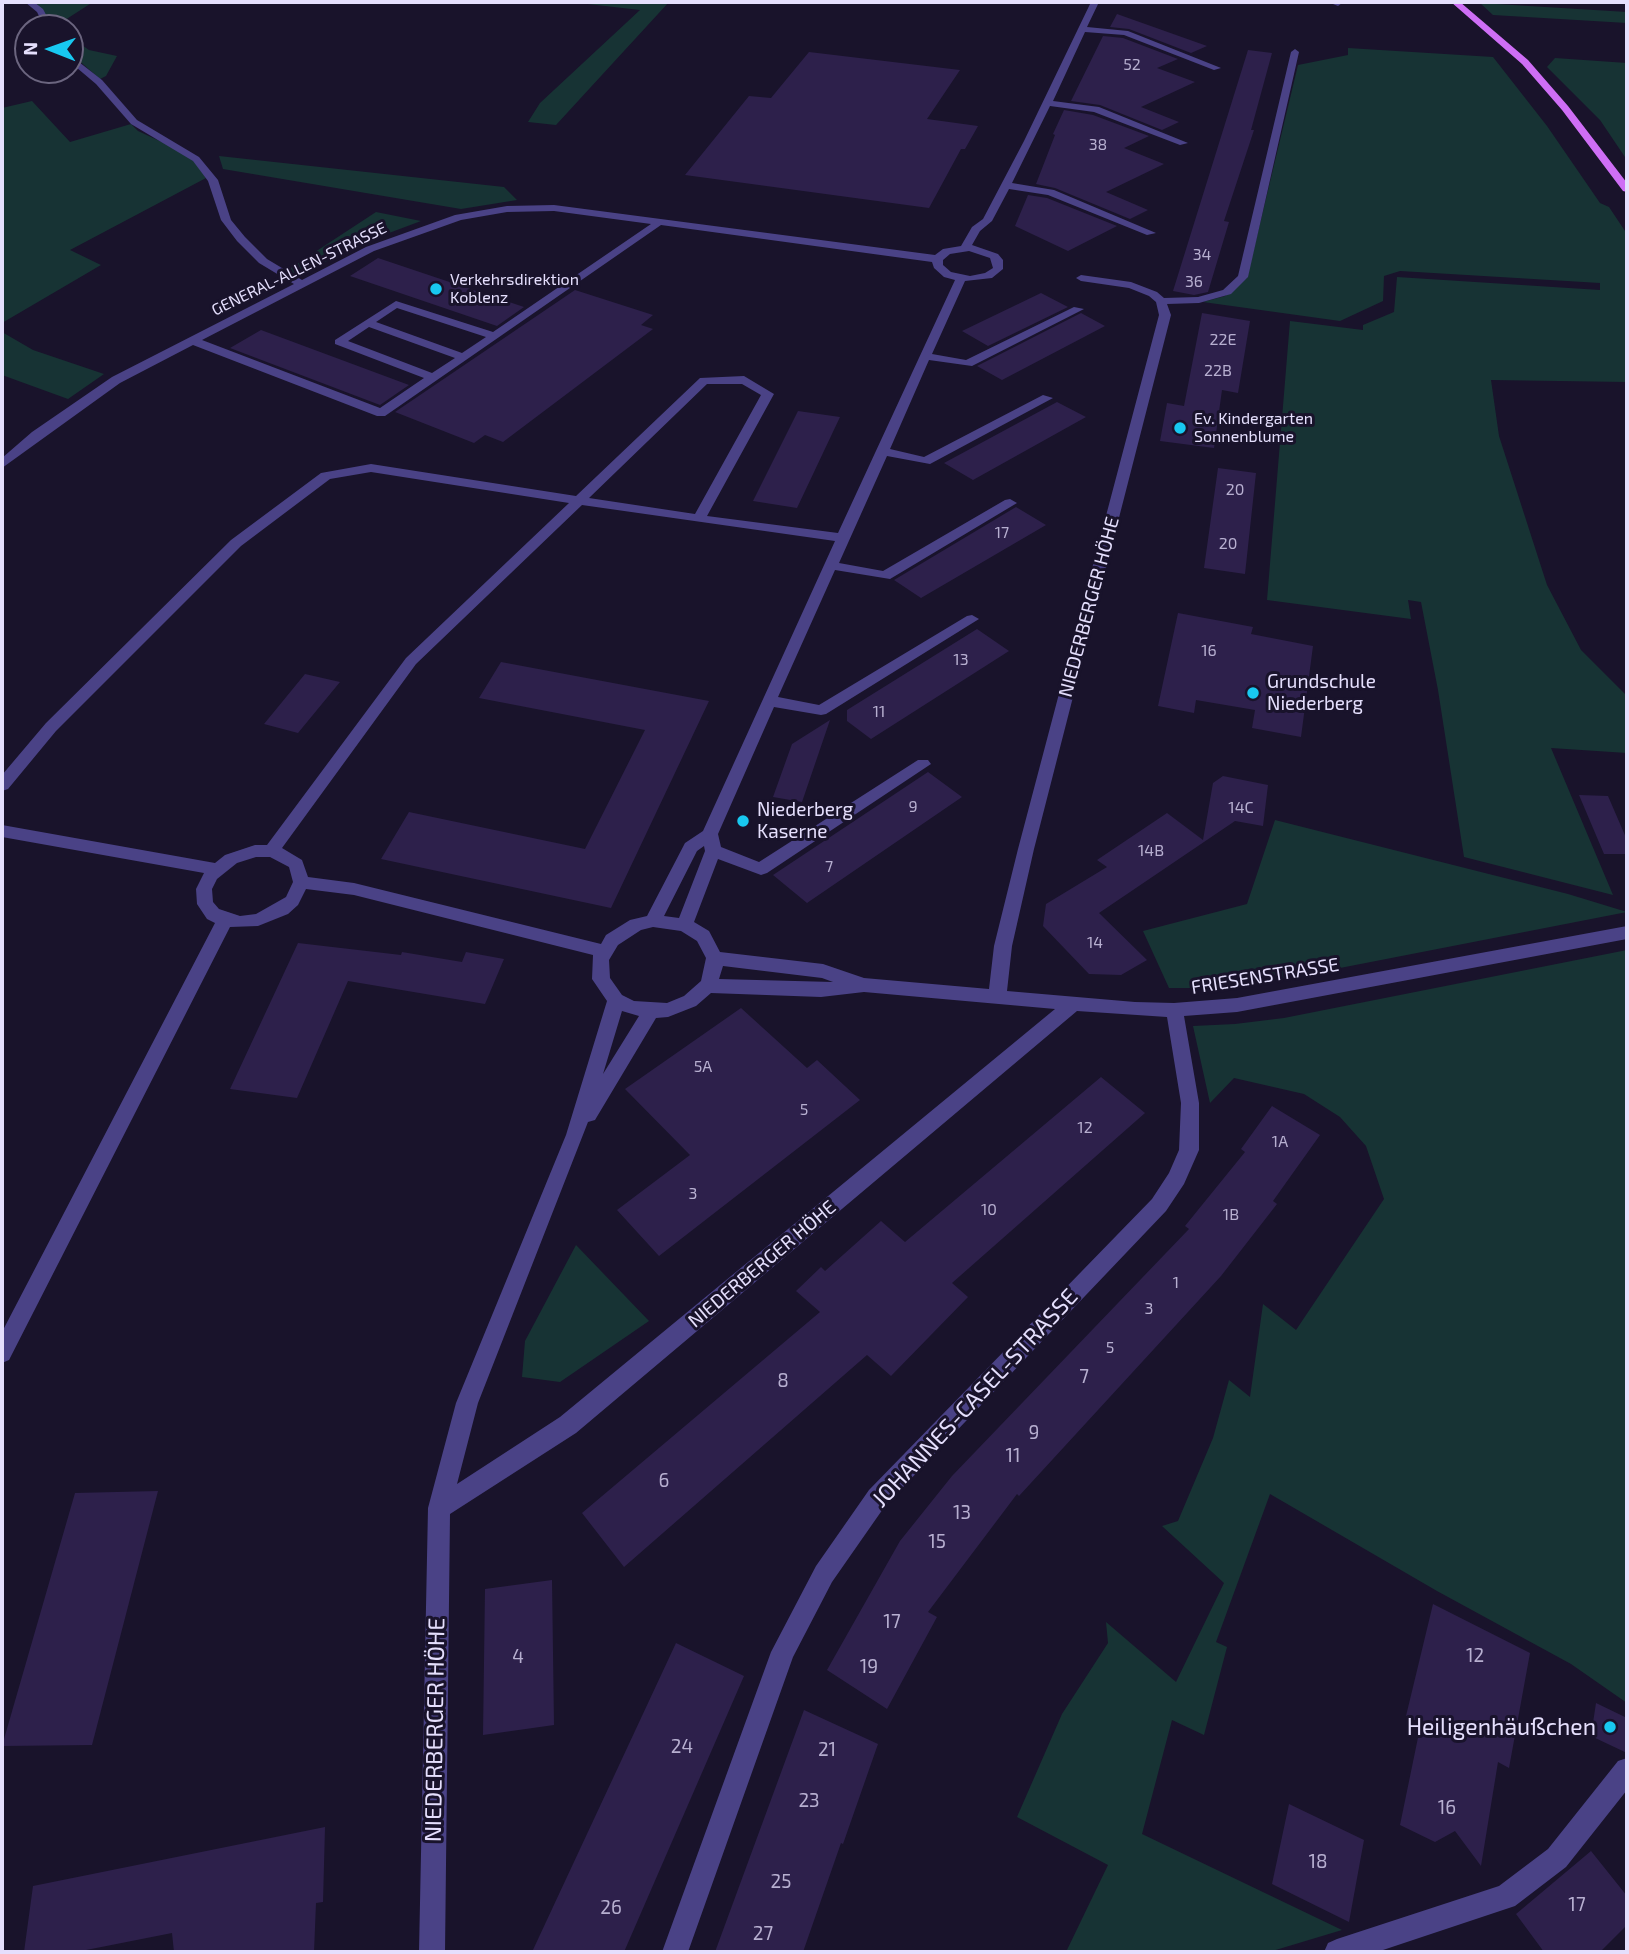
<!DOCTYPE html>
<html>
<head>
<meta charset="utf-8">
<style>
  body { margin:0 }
  #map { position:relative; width:1629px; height:1954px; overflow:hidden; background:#19132b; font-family:"Exo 2",sans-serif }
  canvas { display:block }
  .frame { position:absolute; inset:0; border:4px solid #e5dffd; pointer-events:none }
  .north { position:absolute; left:14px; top:14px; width:70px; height:70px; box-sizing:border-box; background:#19132b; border:2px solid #6b657f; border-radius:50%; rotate:271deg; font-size:19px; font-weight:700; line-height:28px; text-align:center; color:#e5dffd }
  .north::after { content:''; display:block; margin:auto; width:24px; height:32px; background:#18c8f0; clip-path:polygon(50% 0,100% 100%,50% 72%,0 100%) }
</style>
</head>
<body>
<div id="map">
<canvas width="1629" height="1954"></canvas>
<div class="frame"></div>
<div class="north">N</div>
</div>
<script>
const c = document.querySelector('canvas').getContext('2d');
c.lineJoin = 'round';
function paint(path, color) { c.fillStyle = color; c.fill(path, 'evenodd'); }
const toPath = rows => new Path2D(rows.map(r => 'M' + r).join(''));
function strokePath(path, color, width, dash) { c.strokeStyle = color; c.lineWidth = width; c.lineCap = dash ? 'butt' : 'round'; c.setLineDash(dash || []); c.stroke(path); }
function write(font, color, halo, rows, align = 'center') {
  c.font = font + ' "Exo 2",sans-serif'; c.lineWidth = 6; c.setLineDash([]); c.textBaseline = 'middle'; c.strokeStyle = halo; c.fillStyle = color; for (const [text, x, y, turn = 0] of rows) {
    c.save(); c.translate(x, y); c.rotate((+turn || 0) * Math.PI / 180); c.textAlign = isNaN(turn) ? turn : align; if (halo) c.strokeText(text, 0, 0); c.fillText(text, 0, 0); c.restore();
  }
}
const green = toPath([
  [35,2,93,2,65,20,51,21],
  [570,2,669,2,556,125,528,122,540,103,640,10],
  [1480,3,1627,12,1627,23,1493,15],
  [70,37,89,50,117,56,106,76,100,79,76,58,80,54,70,52],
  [1348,48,1493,57,1547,126,1600,203,1609,207,1627,234,1627,382,1491,380,1499,436,1547,585,1581,650,1627,696,1627,753,1551,748,1613,895,1464,857,1438,690,1421,602,1408,600,1411,619,1267,600,1290,321,1363,330,1363,325,1394,312,1397,277,1600,290,1600,283,1400,271,1384,276,1383,301,1340,321,1203,302,1225,296,1247,278,1298,65,1348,55],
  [1555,58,1627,63,1627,160,1600,120,1547,67],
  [32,101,70,142,131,124,138,131,179,150,195,162,206,178,70,250,101,265,2,323,2,108],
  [219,156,504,187,517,200,461,209,223,169],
  [376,212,421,221,365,242,307,271,297,274,286,271],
  [2,332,33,350,104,374,68,399,2,375],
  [1275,820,1568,894,1627,912,1299,976,1214,988,1169,988,1143,931,1247,904],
  [1627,950,1627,1703,1571,1664,1437,1591,1270,1494,1216,1642,1227,1647,1204,1735,1172,1720,1142,1834,1342,1930,1269,1952,1066,1952,1108,1865,1017,1817,1062,1714,1108,1643,1106,1622,1176,1682,1224,1583,1162,1526,1178,1521,1213,1438,1229,1380,1250,1397,1263,1304,1296,1330,1384,1199,1366,1146,1340,1117,1304,1094,1234,1078,1210,1103,1193,1026,1235,1024,1284,1018],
  [576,1245,649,1321,560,1382,522,1377,525,1341]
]);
const building = toPath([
  [1117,14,1207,46,1191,53,1129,29,1110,27],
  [1103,36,1123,38,1178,59,1157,68,1195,82,1141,107,1179,122,1162,130,1100,105,1071,101],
  [1248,50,1272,53,1251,130,1254,130,1224,221,1229,222,1208,292,1194,295,1173,291],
  [809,52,960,70,927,119,978,126,965,149,961,149,929,208,685,175,749,96,771,98],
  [1064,110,1093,115,1149,136,1124,148,1164,164,1106,192,1148,210,1130,219,1055,188,1036,184,1055,135,1053,134],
  [1028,195,1047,198,1117,226,1068,251,1015,226],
  [378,258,524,307,497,326,350,276],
  [575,290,653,315,641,325,653,329,503,442,485,435,474,443,395,412],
  [1041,293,1068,307,988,346,962,331],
  [1081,313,1105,326,1002,380,977,366],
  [1202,313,1250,321,1238,393,1222,390,1214,448,1160,441,1167,403,1184,406],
  [261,330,409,385,380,405,230,348],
  [1057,402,1086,417,973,480,944,463],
  [798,411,840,417,797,508,753,501],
  [1218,468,1256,473,1245,574,1204,568],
  [1016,507,1046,525,921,598,894,580],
  [1178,613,1253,627,1251,634,1313,646,1301,737,1252,728,1255,710,1196,700,1194,713,1158,706],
  [977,629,1009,651,871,739,847,721,847,710],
  [501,662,709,701,611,908,381,859,409,812,585,849,645,730,479,698],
  [305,674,340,682,298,733,264,724],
  [830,720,802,802,773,797,792,744],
  [928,772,962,797,807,903,773,875],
  [1223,776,1268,785,1263,826,1235,821,1099,913,1147,960,1121,975,1089,974,1043,926,1046,904,1107,867,1097,860,1167,813,1203,840,1213,783],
  [1579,795,1608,796,1627,840,1627,854,1604,854],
  [298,943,401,955,402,952,462,962,466,952,504,959,485,1004,348,981,297,1098,230,1089],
  [741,1008,807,1068,817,1060,860,1100,659,1256,617,1210,690,1155,625,1089],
  [1101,1077,1145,1113,952,1283,968,1297,891,1376,867,1355,624,1567,582,1513,820,1312,796,1291,821,1267,825,1271,881,1221,905,1242],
  [1272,1106,1320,1135,1273,1201,1277,1204,1221,1276,1019,1496,1017,1494,928,1612,937,1617,887,1709,827,1670,900,1541,952,1476,1189,1229,1185,1226,1245,1152,1241,1149],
  [158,1491,92,1745,2,1746,75,1493],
  [552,1580,554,1725,483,1735,485,1589],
  [1433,1604,1530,1653,1509,1768,1498,1762,1481,1866,1455,1831,1435,1842,1400,1825,1421,1723,1406,1716],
  [676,1643,744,1676,624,1952,532,1952],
  [1596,1703,1627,1718,1627,1753,1591,1736],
  [804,1710,878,1744,843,1844,841,1843,803,1952,715,1952],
  [1289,1804,1364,1840,1349,1922,1272,1884],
  [325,1827,323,1902,316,1903,314,1952,174,1952,172,1933,76,1952,24,1952,33,1886],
  [1591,1851,1627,1896,1627,1925,1600,1952,1544,1952,1516,1914]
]);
const minor = toPath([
  [25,2,34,2,43,9,53,28,45,28,37,12,25,2],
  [1091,2,1099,2,1087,27,1128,31,1221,68,1214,70,1124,35,1085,32,1053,101,1099,107,1188,143,1180,145,1094,112,1050,106,1012,183,1054,190,1156,233,1147,235,1048,195,1009,189,992,221,980,231,972,245,998,254,1003,260,1003,269,992,278,965,281,932,354,966,360,1074,307,1084,309,972,366,929,360,890,449,924,457,1043,395,1053,398,930,464,887,456,839,563,883,571,1005,500,1010,499,1017,503,890,579,835,570,778,697,819,705,967,616,972,615,979,619,826,714,821,715,774,707,718,834,721,847,759,862,918,760,928,760,931,764,767,873,761,875,718,859,694,922,709,931,720,952,823,964,864,978,989,989,994,946,1018,849,1159,315,1156,302,1149,296,1129,288,1081,281,1076,278,1081,275,1131,282,1157,292,1164,298,1198,297,1223,290,1238,276,1291,52,1295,49,1299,52,1248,277,1231,294,1199,303,1167,304,1171,315,1034,849,1012,946,1007,991,1135,1002,1174,1003,1237,998,1627,926,1627,939,1237,1012,1184,1016,1199,1103,1199,1150,1184,1184,1166,1211,885,1506,832,1582,793,1657,688,1952,662,1952,771,1652,816,1566,869,1490,1152,1199,1169,1173,1179,1150,1181,1103,1167,1017,1077,1011,576,1433,450,1514,445,1952,419,1952,428,1508,456,1403,566,1135,607,1001,592,979,593,955,354,895,306,889,298,905,288,914,258,926,230,927,9,1360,2,1363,2,1332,215,923,207,919,197,904,196,889,204,873,2,837,2,825,215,863,225,855,255,845,267,845,406,658,569,503,371,472,330,479,241,546,56,731,8,789,2,791,2,775,46,723,231,540,321,473,371,464,576,496,700,378,744,376,774,394,707,516,838,533,955,280,944,277,934,268,932,262,661,225,385,416,377,416,193,345,120,383,2,468,2,458,32,432,112,377,294,284,259,263,237,241,221,220,208,181,193,161,131,124,96,84,70,62,70,55,102,80,137,120,199,157,218,180,231,220,245,237,267,259,302,280,366,247,455,215,507,206,554,205,935,255,943,249,961,246,972,227,983,219,1024,141,1091,2],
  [554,211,651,224,493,332,396,301,335,340,335,344,424,378,380,408,202,340,374,251,461,220,507,212,554,211],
  [969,251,990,258,993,268,985,273,970,276,951,272,943,265,943,260,950,254,969,251],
  [397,308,486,337,462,353,376,322,397,308],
  [369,327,455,358,432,373,348,341,369,327],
  [707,384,742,384,761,395,695,514,589,498,707,384],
  [582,505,835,541,703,831,685,843,647,916,630,920,606,935,601,944,354,883,308,877,302,860,282,848,416,664,582,505],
  [704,846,705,851,679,918,664,916,697,851,704,846],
  [256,857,270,857,289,867,293,882,286,897,256,914,240,916,219,909,213,902,212,889,217,879,237,863,256,857],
  [653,927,681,931,697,941,706,958,701,981,684,996,667,1003,634,1001,622,995,610,978,609,960,618,945,641,930,653,927],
  [723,966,822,978,833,982,719,979,723,966],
  [864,992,1055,1009,560,1417,457,1484,478,1403,588,1122,595,1120,656,1018,668,1017,696,1006,711,993,821,997,864,992],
  [622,1011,639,1016,603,1074,622,1011],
  [1328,2,1341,2,1342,3,1338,6,1328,2],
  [1627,1758,1627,1790,1566,1867,1515,1906,1377,1952,1324,1952,1328,1943,1337,1939,1499,1886,1548,1849,1618,1761,1627,1758]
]);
const major = toPath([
  [1451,2,1460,2,1528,60,1568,106,1627,183,1627,192,1623,191,1562,110,1522,64,1451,2]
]);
const markers = [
  [436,289,7,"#18c8f0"],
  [1180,428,7,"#18c8f0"],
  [1253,693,7,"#18c8f0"],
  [743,821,7,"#18c8f0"],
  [1610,1727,7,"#18c8f0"]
];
const numberNames = [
  ["52",1132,65],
  ["38",1098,145],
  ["34",1202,255],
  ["36",1194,282],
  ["22E",1223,340],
  ["22B",1218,371],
  ["20",1235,490],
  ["17",1002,533],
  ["20",1228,544],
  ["16",1209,651],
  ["13",961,660],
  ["11",879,712],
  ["9",913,807],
  ["14C",1241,808],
  ["14B",1151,851],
  ["7",829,867],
  ["14",1095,943],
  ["5A",703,1067],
  ["5",804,1110],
  ["12",1085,1128],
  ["1A",1280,1142],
  ["3",693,1194],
  ["10",989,1210],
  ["1B",1231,1215],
  ["1",1176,1283],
  ["3",1149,1309],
  ["5",1110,1348]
];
const farStreetnames = [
  ["GENERAL-ALLEN-STRASSE",299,269,-26]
];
const farPoinames = [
  ["Verkehrsdirektion",450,280],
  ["Koblenz",450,298],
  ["Ev. Kindergarten",1194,419],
  ["Sonnenblume",1194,437]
];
const streetNames = [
  ["NIEDERBERGER HÖHE",1089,607,-75],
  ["FRIESENSTRASSE",1265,976,-9],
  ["NIEDERBERGER HÖHE",762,1264,-40]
];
const poiNames = [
  ["Grundschule",1267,682],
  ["Niederberg",1267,704],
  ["Niederberg",757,810],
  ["Kaserne",757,832]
];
const nearNumbernames = [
  ["7",1084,1377],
  ["8",783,1381],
  ["9",1034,1433],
  ["11",1013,1456],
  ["6",664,1481],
  ["13",962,1513],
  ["15",937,1542],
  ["17",892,1622],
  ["12",1475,1656],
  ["4",518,1657],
  ["19",869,1667],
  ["24",682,1747],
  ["21",827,1750],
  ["23",809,1801],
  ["16",1447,1808],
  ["18",1318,1862],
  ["25",781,1882],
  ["17",1577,1905],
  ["26",611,1908],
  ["27",763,1934]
];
const nearStreetnames = [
  ["JOHANNES-CASEL-STRASSE",975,1398,-47],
  ["NIEDERBERGER HÖHE",435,1730,-89]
];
const nearPoinames = [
  ["Heiligenhäußchen",1596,1727]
];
paint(green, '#173334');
paint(building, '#2d204b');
paint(minor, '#4a4286');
paint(major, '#ce6ef5');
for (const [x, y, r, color] of markers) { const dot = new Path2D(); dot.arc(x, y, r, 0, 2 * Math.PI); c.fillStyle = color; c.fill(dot); strokePath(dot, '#19132b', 2.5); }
write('16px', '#b7afd0', null, numberNames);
write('16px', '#e5dffd', '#19132b', farStreetnames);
write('16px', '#e5dffd', '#19132b', farPoinames, 'left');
write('19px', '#e5dffd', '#19132b', streetNames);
write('19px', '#e5dffd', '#19132b', poiNames, 'left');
write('19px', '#b7afd0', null, nearNumbernames);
write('23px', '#e5dffd', '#19132b', nearStreetnames);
write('23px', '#e5dffd', '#19132b', nearPoinames, 'right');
</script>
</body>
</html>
